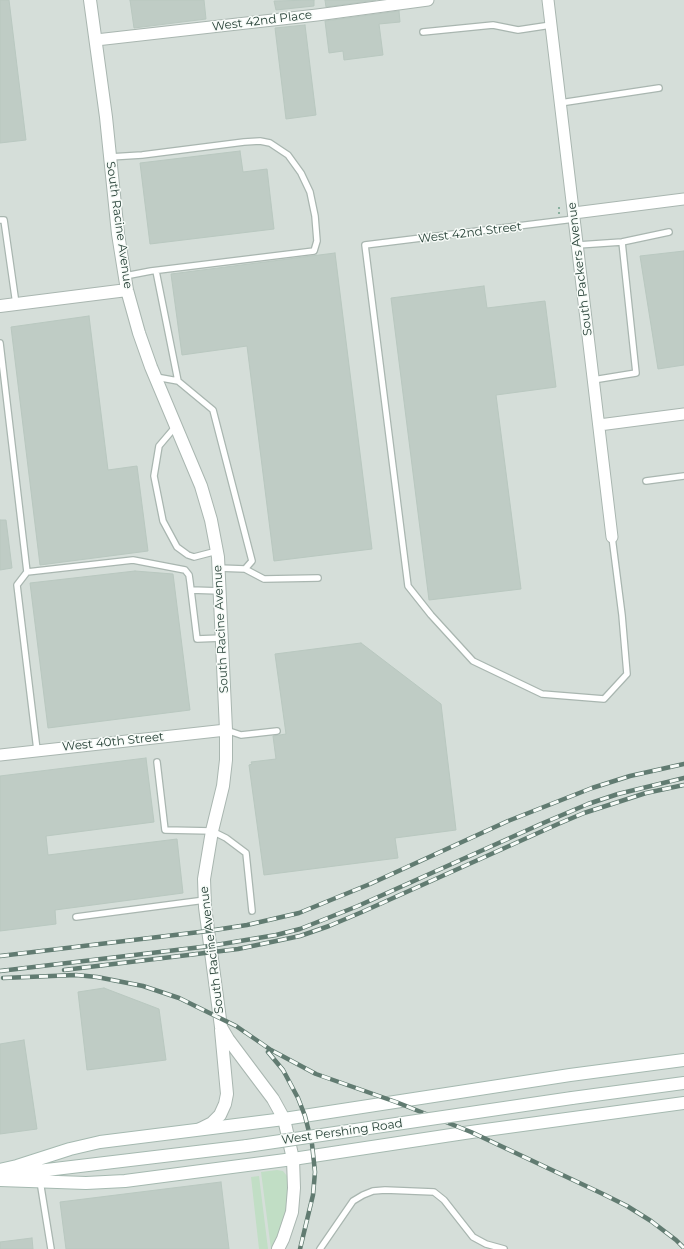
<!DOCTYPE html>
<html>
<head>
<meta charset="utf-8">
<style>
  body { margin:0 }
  canvas { display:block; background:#e6eeea }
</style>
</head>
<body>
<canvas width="684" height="1249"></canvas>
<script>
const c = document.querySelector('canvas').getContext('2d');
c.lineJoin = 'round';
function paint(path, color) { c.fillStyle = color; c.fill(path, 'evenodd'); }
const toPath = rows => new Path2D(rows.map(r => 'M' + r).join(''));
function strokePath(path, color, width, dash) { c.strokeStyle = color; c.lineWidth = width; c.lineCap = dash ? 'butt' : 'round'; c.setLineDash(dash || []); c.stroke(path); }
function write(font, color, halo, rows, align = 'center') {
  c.font = font + ' Montserrat,sans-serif'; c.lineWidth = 3; c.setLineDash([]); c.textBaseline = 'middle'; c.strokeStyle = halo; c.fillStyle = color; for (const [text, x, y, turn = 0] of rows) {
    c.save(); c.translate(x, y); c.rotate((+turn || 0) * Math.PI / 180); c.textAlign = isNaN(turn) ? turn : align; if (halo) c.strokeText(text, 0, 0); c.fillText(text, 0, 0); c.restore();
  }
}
const built = toPath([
  [0,0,684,0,684,1249,0,1249]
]);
const green = toPath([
  [277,1170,283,1171,287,1176,290,1185,289,1213,273,1249,271,1249,261,1172],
  [259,1176,268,1249,259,1249,251,1177]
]);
const building = toPath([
  [0,0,9,0,26,140,0,143,0,0],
  [130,0,204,0,206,19,134,28,130,0],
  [314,0,314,6,276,10,274,1,314,0],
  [325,0,376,0,326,7,325,0],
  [399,11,400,22,379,24,383,55,344,60,343,51,329,53,325,21,399,11],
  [305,25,316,115,286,119,275,28,305,25],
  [240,151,243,172,267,169,274,229,150,244,140,163,240,151],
  [684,251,684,365,658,369,640,256,684,251],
  [335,253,372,549,274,561,247,346,182,355,171,274,335,253],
  [484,286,487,308,545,301,556,387,496,395,521,589,429,600,391,298,484,286],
  [89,316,108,470,137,466,148,551,40,565,11,327,89,316],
  [0,520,6,520,12,568,0,570,0,520],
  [135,571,173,574,190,710,48,728,30,583,135,571],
  [361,643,441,704,456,830,395,838,398,858,264,875,249,765,252,764,251,762,276,759,273,736,286,734,275,654,361,643],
  [146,758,154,822,46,836,48,855,177,839,183,893,55,910,56,924,0,931,0,776,146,758],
  [104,988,159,1009,166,1060,87,1070,78,992,104,988],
  [24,1040,37,1129,0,1134,0,1044,24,1040],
  [221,1182,229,1249,66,1249,60,1202,221,1182],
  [32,1238,33,1249,0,1249,0,1242,32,1238]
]);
const path = toPath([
  [559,207,559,214]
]);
const service = toPath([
  [423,32,493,25,518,30,551,25],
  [560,103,659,88],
  [110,157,142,155,244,142,260,141,270,143,288,155,301,173,310,192,315,216,317,241,314,251,151,271,125,276],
  [574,219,365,245,408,586,431,615,473,661,542,694,604,699,627,674,622,615,612,537],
  [0,220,4,220,16,304],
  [578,245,622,242,669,232],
  [156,271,178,381],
  [0,343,27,572],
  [156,377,178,381,213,410,252,561,245,569,218,568],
  [593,380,636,373,622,242],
  [176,426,159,446,154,476,163,521,177,547,188,555,194,557,217,551],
  [646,481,684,476],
  [245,569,264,579,318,578],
  [191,590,220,591],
  [226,730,241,735,277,731],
  [37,750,17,585,27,572,133,560,185,570,189,575,190,582,197,639,222,638],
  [157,762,165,830,212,831,226,838,246,853,252,911],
  [76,917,205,900],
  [40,1181,51,1249],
  [320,1249,353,1201,363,1195,373,1191,385,1190,434,1192,444,1200,473,1237,486,1244,504,1249]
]);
const minor = toPath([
  [548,0,612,537],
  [96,40,317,15,428,0],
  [574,213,684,199],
  [599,425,684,414],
  [0,755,226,730]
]);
const tertiary = toPath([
  [90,0,106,117,118,234,127,290,139,333,151,367,201,486,211,520,218,557,226,730,226,760,223,786,212,831,204,879,205,907,221,1027,228,1039,273,1099,284,1119,293,1159,294,1188,292,1212,283,1239,278,1249],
  [0,306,127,290],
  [200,1129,212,1123,220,1115,225,1104,227,1094,221,1030]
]);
const secondary = toPath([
  [572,1098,684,1083],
  [0,1170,17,1166,70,1149,100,1142,284,1119,570,1075,684,1060],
  [13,1174,247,1146],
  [0,1180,86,1183,125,1181,293,1159,471,1132,684,1103]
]);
const rail = toPath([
  [0,956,208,931,247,925,299,913,370,884,508,821,592,788,630,776,684,764],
  [64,970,238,949,300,936,329,926,362,912,558,824,584,813,646,793,684,785],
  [0,971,210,946,276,935,300,929,358,906,541,824,588,804,618,794,684,778],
  [3,978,76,975,97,977,143,986,179,998,236,1026,271,1050,316,1074,396,1102,471,1132,603,1194,627,1206,651,1221,676,1240,684,1248],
  [268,1052,283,1070,298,1098,305,1116,312,1144,315,1172,313,1195,300,1249]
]);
const secondaryBridge = toPath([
  [247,1146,572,1098]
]);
const streetNames = [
  ["West 42nd Place",262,21,-7],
  ["South Racine Avenue",119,225,82],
  ["West 42nd Street",470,233,-7],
  ["South Packers Avenue",580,269,-97],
  ["South Racine Avenue",221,629,-93],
  ["West 40th Street",113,742,-6],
  ["South Racine Avenue",212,950,-97],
  ["West Pershing Road",342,1132,-8]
];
paint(built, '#d5ded9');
paint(green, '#c1dec5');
paint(building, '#bfccc5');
strokePath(building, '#b9c8c0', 1);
strokePath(service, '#a9b6b0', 8);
strokePath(minor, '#a9b6b0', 13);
strokePath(tertiary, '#a9b6b0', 14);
strokePath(secondary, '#a5b9b0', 14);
strokePath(path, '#89b09f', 2, [2, 3]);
strokePath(service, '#fff', 5.5);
strokePath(minor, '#fff', 11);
strokePath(tertiary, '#fff', 12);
strokePath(secondary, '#fff', 12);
strokePath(rail, '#617b71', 4.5);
strokePath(rail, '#f7fbf8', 3, [9]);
strokePath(secondaryBridge, '#a5b9b0', 14, []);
strokePath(secondaryBridge, '#fff', 12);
write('12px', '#264036', '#f7fbf8', streetNames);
</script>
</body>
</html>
